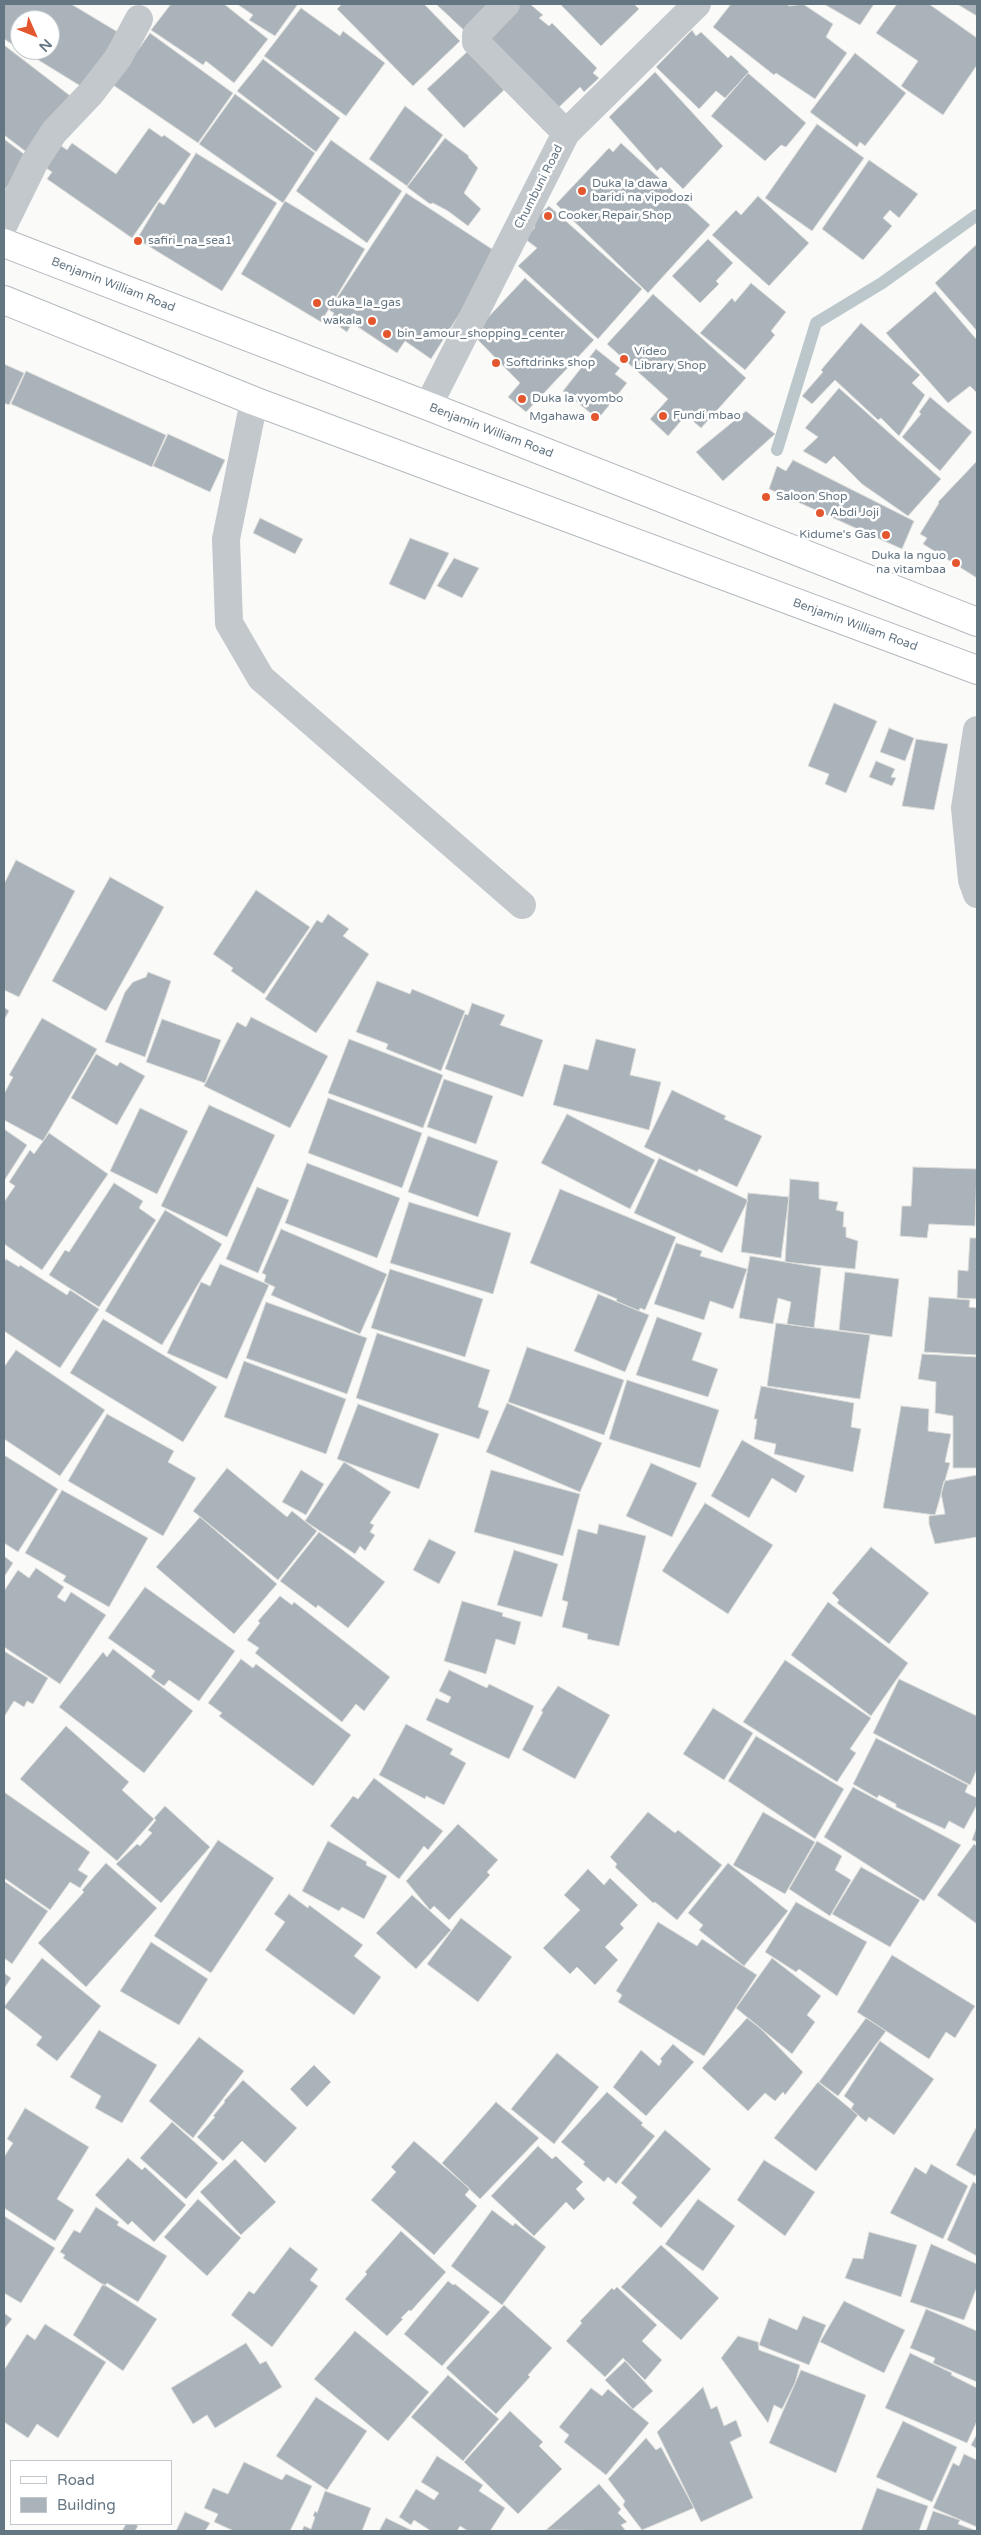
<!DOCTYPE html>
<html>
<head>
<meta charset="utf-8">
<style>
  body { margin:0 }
  #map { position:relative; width:981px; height:2535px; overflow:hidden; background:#fafaf8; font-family:"Varela Round",sans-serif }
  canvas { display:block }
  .frame { position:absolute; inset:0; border:5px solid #657683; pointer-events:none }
  .legend { position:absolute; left:10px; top:2460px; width:162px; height:65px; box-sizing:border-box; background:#fff; border:1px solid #c1c8cd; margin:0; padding:6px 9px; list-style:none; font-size:15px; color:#657683 }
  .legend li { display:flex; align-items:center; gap:10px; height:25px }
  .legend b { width:25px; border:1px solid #c1c8cd }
  .north { position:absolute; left:10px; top:10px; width:50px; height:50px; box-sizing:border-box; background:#fff; border:1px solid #c1c8cd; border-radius:50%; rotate:134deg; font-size:14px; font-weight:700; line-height:20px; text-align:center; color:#657683 }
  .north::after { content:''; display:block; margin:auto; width:18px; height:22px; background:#e4572e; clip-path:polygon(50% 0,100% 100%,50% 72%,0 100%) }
</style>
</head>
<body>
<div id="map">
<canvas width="981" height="2535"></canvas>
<div class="frame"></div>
<ul class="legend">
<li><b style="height:6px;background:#fff"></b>Road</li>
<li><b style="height:14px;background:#aab3b9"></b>Building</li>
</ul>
<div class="north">N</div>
</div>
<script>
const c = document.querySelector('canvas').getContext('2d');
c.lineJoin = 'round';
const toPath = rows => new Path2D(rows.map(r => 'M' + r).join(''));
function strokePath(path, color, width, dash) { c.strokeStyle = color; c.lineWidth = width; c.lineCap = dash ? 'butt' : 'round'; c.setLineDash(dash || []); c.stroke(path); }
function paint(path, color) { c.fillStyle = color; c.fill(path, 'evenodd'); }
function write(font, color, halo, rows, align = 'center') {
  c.font = font + ' "Varela Round",sans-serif'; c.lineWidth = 5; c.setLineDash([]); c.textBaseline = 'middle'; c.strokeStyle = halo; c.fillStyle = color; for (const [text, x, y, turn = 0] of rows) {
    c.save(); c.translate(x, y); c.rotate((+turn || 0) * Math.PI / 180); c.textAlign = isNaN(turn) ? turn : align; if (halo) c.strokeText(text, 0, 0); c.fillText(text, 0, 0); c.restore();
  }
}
const stream = toPath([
  [777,450,816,323,882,283,977,215]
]);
const building = toPath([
  [4,4,71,4,121,34,87,90,22,50,50,50,50,20,20,20,20,49,4,39,4,4],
  [171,4,224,4,268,39,234,83,206,61,203,65,151,30,171,4],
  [237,4,298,4,275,36,249,20,253,15,237,4],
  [342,4,424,4,460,41,413,86,337,9,342,4],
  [436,4,500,4,469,35,436,4],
  [509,4,530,4,543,15,539,18,549,26,552,23,597,68,593,73,599,78,584,92,580,87,555,111,478,34,509,4],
  [560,4,634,4,639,9,601,46,560,4],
  [731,4,787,4,789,6,803,4,833,24,826,37,847,53,815,99,776,73,774,75,713,27,731,4],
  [824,4,874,4,860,25,824,4],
  [897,4,929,4,977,38,977,65,943,115,901,86,918,61,876,33,897,4],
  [957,4,977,4,977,16,957,4],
  [301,8,340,36,343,31,385,63,346,116,264,56,301,8],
  [692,30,696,36,701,32,728,58,731,55,749,72,725,98,716,91,699,109,656,67,692,30],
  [150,33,233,93,198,143,113,85,150,33],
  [4,45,73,98,29,154,4,135,4,45],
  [468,51,504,90,464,128,427,89,468,51],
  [855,53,906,93,865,146,860,142,857,147,810,112,855,53],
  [263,59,340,118,316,152,237,91,263,59],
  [655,72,723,146,683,189,661,167,657,171,609,117,655,72],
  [748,73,806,123,786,147,781,145,765,161,711,116,748,73],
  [235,94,315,153,283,203,199,144,235,94],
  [405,106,443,135,407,186,369,159,405,106],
  [817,124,864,158,812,231,765,198,817,124],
  [149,128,162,137,164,135,191,154,132,238,47,179,52,172,40,164,56,142,67,150,72,143,116,174,149,128],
  [445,138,469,156,468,157,478,168,464,193,481,209,468,226,448,211,433,203,430,204,407,187,445,138],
  [4,139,28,157,4,191,4,139],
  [331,140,402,191,367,243,296,191,331,140],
  [621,143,710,225,648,293,556,204,609,148,613,152,621,143],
  [196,153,277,203,222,291,137,239,159,202,164,205,196,153],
  [869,160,918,194,899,218,890,210,883,218,892,226,863,260,822,229,869,160],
  [406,193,498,253,431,359,405,341,397,353,352,323,347,332,330,320,334,313,329,310,406,193],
  [758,196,809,243,769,286,712,235,736,210,741,215,758,196],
  [285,201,365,249,321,322,241,274,285,201],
  [549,206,642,289,598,339,518,266,537,248,525,239,535,227,531,222,549,206],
  [708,239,733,263,716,281,719,284,700,303,672,276,708,239],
  [977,244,977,331,935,283,977,244],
  [525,278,594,340,526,412,508,397,520,383,475,337,483,329,480,326,525,278],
  [751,283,786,312,771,331,775,335,745,370,700,333,732,298,735,302,751,283],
  [935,291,977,340,977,393,970,386,948,403,886,333,935,291],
  [653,294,746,378,701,428,686,415,668,436,650,419,668,399,607,344,653,294],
  [861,323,920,375,912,383,925,395,899,436,881,418,878,420,835,380,812,404,802,396,823,372,821,370,861,323],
  [596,349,620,368,615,374,627,383,598,419,563,391,596,349],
  [4,364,24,373,9,405,4,403,4,364],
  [26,371,166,435,152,467,11,404,26,371],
  [839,388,941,479,908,516,862,484,834,456,826,464,803,451,818,437,805,428,839,388],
  [930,397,972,432,940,471,902,437,921,414,919,412,930,397],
  [746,411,775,434,723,481,696,452,746,411],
  [168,434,225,460,210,492,153,466,168,434],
  [793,460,914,521,902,549,769,489,777,466,786,471,793,460],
  [977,461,977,578,923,544,927,538,920,534,939,503,938,502,977,461],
  [260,518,303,539,295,554,253,533,260,518],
  [410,538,449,553,425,600,389,584,410,538],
  [454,558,479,568,462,598,437,586,454,558],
  [834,703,877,721,846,793,825,784,829,774,808,766,834,703],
  [889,728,914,738,905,761,880,752,889,728],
  [916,739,948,744,934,810,902,806,916,739],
  [876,761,895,769,891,777,896,778,892,786,869,777,876,761],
  [16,860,75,891,19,997,4,990,4,884,16,860],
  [110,877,164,907,106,1011,52,981,110,877],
  [256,890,310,927,264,994,231,971,233,968,213,954,256,890],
  [328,914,349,929,343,936,369,954,316,1033,265,999,317,920,322,923,328,914],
  [148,972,171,981,145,1057,105,1042,125,992,133,982,146,977,148,972],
  [377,981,410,994,412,989,465,1011,441,1071,386,1049,388,1044,356,1032,377,981],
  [472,1003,505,1015,500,1025,543,1040,523,1097,445,1069,465,1014,468,1015,472,1003],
  [4,1007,9,1011,4,1020,4,1007],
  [251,1017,328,1056,290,1128,204,1086,237,1022,246,1027,251,1017],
  [42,1018,97,1049,43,1141,4,1120,4,1094,13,1077,9,1075,42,1018],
  [162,1019,221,1040,205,1083,146,1062,162,1019],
  [349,1039,443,1075,423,1128,328,1093,349,1039],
  [596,1039,636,1049,630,1075,661,1082,649,1130,553,1105,564,1064,588,1070,596,1039],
  [96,1054,117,1066,120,1062,145,1076,117,1125,71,1098,96,1054],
  [444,1079,493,1096,476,1144,427,1127,444,1079],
  [672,1090,726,1116,724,1119,762,1136,737,1187,699,1169,697,1172,644,1147,672,1090],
  [328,1098,422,1133,402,1188,308,1153,328,1098],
  [209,1105,275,1135,227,1237,161,1206,209,1105],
  [140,1108,188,1131,157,1194,110,1171,140,1108],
  [567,1114,655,1160,630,1209,541,1163,567,1114],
  [4,1129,27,1145,4,1181,4,1129],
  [49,1133,108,1174,42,1270,4,1244,4,1202,15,1186,9,1182,30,1150,34,1154,49,1133],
  [428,1136,498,1161,478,1217,408,1192,428,1136],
  [659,1158,748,1200,722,1253,634,1213,659,1158],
  [307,1163,400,1198,377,1258,285,1223,307,1163],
  [913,1167,977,1169,975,1226,929,1224,927,1238,900,1236,902,1206,911,1206,913,1167],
  [790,1179,819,1182,819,1199,838,1202,836,1210,844,1212,843,1227,846,1227,846,1237,858,1241,855,1269,785,1262,790,1179],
  [114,1183,143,1201,139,1208,156,1220,99,1307,49,1275,65,1250,69,1252,114,1183],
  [257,1187,289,1200,258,1273,226,1259,257,1187],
  [560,1189,676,1237,645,1310,640,1308,639,1311,616,1301,617,1299,530,1263,560,1189],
  [748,1193,789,1197,781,1258,741,1252,748,1193],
  [409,1202,511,1233,493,1294,390,1263,409,1202],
  [165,1210,222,1244,162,1345,105,1311,165,1210],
  [281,1229,387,1274,360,1334,271,1295,275,1287,264,1282,266,1275,262,1273,281,1229],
  [970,1238,977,1238,977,1299,957,1298,958,1270,968,1271,970,1238],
  [676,1243,702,1251,700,1256,747,1269,733,1309,710,1301,704,1320,654,1304,676,1243],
  [750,1256,821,1268,814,1328,787,1324,791,1302,778,1298,773,1324,739,1318,750,1256],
  [6,1259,19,1267,20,1265,67,1295,70,1290,99,1309,60,1368,4,1331,4,1262,6,1259],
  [220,1264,269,1285,227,1379,167,1353,201,1282,210,1286,220,1264],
  [390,1269,483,1299,465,1357,371,1328,390,1269],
  [845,1272,899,1279,892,1337,839,1330,845,1272],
  [598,1294,649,1315,625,1372,574,1351,598,1294],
  [929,1297,970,1300,969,1307,977,1308,977,1355,924,1352,929,1297],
  [266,1302,367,1338,347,1394,246,1358,266,1302],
  [657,1317,702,1333,692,1360,718,1369,708,1397,636,1375,657,1317],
  [103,1319,217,1387,183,1442,70,1373,103,1319],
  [776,1323,870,1335,860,1399,767,1386,776,1323],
  [377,1333,490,1370,478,1407,489,1411,479,1439,356,1398,377,1333],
  [527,1347,624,1380,604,1435,508,1402,527,1347],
  [16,1350,105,1410,60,1476,4,1439,4,1367,16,1350],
  [922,1354,977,1357,977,1468,953,1468,953,1416,935,1413,936,1382,918,1379,922,1354],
  [244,1361,346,1399,326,1454,224,1417,244,1361],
  [627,1380,719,1410,700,1468,609,1439,627,1380],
  [761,1386,854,1403,851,1427,861,1429,853,1472,774,1454,776,1444,754,1439,757,1419,754,1419,761,1386],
  [507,1403,602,1443,580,1492,486,1452,507,1403],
  [358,1404,439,1434,419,1489,337,1459,358,1404],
  [901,1406,929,1409,928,1431,951,1434,945,1462,950,1463,935,1515,883,1508,901,1406],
  [107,1414,174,1451,168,1462,196,1478,163,1536,68,1481,107,1414],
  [742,1440,805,1476,796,1493,772,1478,749,1518,711,1496,742,1440],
  [4,1455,58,1489,18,1552,4,1543,4,1455],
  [344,1462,391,1492,370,1523,374,1525,370,1532,375,1535,365,1551,360,1546,355,1554,305,1521,344,1462],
  [651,1463,697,1483,672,1537,626,1516,651,1463],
  [227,1468,287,1517,292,1511,317,1531,278,1580,193,1511,227,1468],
  [301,1470,324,1484,306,1515,282,1502,301,1470],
  [491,1470,580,1494,563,1556,474,1532,491,1470],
  [977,1475,977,1537,935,1544,929,1524,929,1516,945,1514,941,1493,944,1481,977,1475],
  [62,1490,148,1538,109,1607,63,1581,66,1576,25,1553,62,1490],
  [705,1503,773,1545,728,1614,662,1571,705,1503],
  [200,1517,277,1584,234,1634,156,1567,200,1517],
  [599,1524,646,1536,619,1646,587,1639,588,1634,562,1627,568,1602,562,1600,578,1529,597,1534,599,1524],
  [319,1532,385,1582,348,1628,318,1605,316,1608,280,1581,319,1532],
  [429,1539,456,1552,439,1584,413,1570,429,1539],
  [871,1547,929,1593,889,1644,837,1603,839,1600,832,1593,871,1547],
  [514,1550,558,1564,542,1617,497,1605,514,1550],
  [4,1556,13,1563,4,1577,4,1556],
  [36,1568,64,1587,57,1597,65,1602,71,1592,106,1615,60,1684,4,1647,4,1591,18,1570,29,1578,36,1568],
  [145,1587,235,1651,199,1701,169,1680,164,1686,151,1677,155,1671,108,1638,145,1587],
  [280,1596,292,1605,294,1602,390,1677,364,1711,356,1704,342,1722,255,1653,259,1648,247,1640,260,1623,258,1621,280,1596],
  [462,1601,503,1613,502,1616,521,1622,515,1645,496,1639,486,1674,444,1661,462,1601],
  [828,1602,908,1663,871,1716,791,1655,828,1602],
  [113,1649,193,1711,144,1773,59,1707,103,1652,107,1657,113,1649],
  [4,1651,48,1678,33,1704,27,1701,24,1707,14,1701,4,1717,4,1651],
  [241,1659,253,1668,256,1664,351,1735,313,1786,219,1716,222,1713,208,1703,241,1659],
  [785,1660,871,1718,850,1749,856,1753,837,1782,743,1722,785,1660],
  [449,1670,487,1688,489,1684,534,1706,509,1759,426,1720,436,1698,448,1703,451,1697,439,1691,449,1670],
  [899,1679,977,1716,977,1769,970,1785,873,1733,899,1679],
  [558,1686,610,1715,575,1779,522,1750,543,1712,541,1711,558,1686],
  [713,1708,753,1733,724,1780,683,1754,713,1708],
  [406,1724,453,1749,450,1754,466,1763,444,1805,426,1796,425,1799,379,1775,406,1724],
  [66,1726,129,1782,122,1790,154,1819,117,1861,20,1779,66,1726],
  [756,1736,844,1789,815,1839,728,1781,756,1736],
  [876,1738,968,1785,965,1792,977,1798,977,1805,964,1829,949,1821,945,1829,896,1807,896,1804,879,1795,877,1798,853,1784,876,1738],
  [374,1778,443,1831,428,1850,424,1846,399,1879,330,1826,353,1796,358,1799,374,1778],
  [853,1787,961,1845,924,1901,824,1837,853,1787],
  [4,1792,90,1852,78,1870,88,1876,80,1888,70,1882,50,1910,4,1878,4,1792],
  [165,1806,210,1847,161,1903,116,1864,137,1844,140,1846,152,1833,148,1830,156,1820,154,1818,165,1806],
  [648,1812,675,1833,678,1830,722,1865,677,1920,655,1902,653,1903,615,1867,617,1864,610,1857,648,1812],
  [763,1812,815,1842,785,1894,733,1865,763,1812],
  [458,1824,498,1860,487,1872,490,1875,449,1920,434,1906,430,1910,406,1881,458,1824],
  [977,1826,977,1842,972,1840,977,1826],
  [218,1840,274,1878,211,1973,154,1936,218,1840],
  [328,1841,367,1862,366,1865,387,1876,364,1919,342,1907,339,1911,302,1891,328,1841],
  [817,1841,842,1856,835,1870,851,1880,830,1916,789,1889,817,1841],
  [974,1844,977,1846,977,1924,937,1895,974,1844],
  [106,1863,157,1908,86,1987,38,1943,84,1892,82,1890,106,1863],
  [728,1863,788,1911,744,1966,699,1930,703,1925,688,1913,728,1863],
  [861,1867,920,1900,890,1947,832,1914,861,1867],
  [588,1869,604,1885,610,1878,638,1905,620,1924,624,1928,605,1947,618,1960,595,1985,577,1967,570,1974,543,1948,580,1910,564,1895,588,1869],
  [4,1881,48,1911,12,1964,4,1958,4,1881],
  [289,1894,308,1908,309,1905,363,1945,354,1956,381,1977,354,2015,265,1950,285,1922,274,1914,289,1894],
  [412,1895,451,1930,416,1969,376,1933,412,1895],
  [796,1902,867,1942,837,1996,799,1969,796,1972,765,1952,796,1902],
  [461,1918,512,1957,478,2002,427,1964,461,1918],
  [658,1922,697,1946,702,1939,757,1975,704,2056,618,2002,622,1995,616,1991,658,1922],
  [151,1942,208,1979,179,2025,120,1991,151,1942],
  [892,1955,975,2006,955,2038,946,2032,929,2059,857,2012,892,1955],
  [42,1958,101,2006,57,2061,36,2045,42,2037,4,2007,42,1958],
  [772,1958,821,1996,807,2015,815,2022,792,2054,736,2008,772,1958],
  [4,1973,11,1978,4,1989,4,1973],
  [747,2018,761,2029,803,2072,785,2095,783,2092,775,2101,765,2093,748,2111,702,2068,747,2018],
  [866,2018,886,2031,838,2096,819,2082,866,2018],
  [99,2030,157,2065,122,2123,95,2108,101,2096,70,2077,99,2030],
  [199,2037,244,2071,193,2138,149,2101,199,2037],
  [880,2041,934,2079,894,2135,869,2117,866,2122,851,2109,854,2104,844,2096,880,2041],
  [673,2044,694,2062,646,2116,613,2087,641,2050,659,2066,662,2061,660,2059,673,2044],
  [557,2053,599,2087,554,2144,511,2109,557,2053],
  [314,2065,331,2082,307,2107,290,2089,314,2065],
  [243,2080,297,2128,265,2163,242,2141,223,2161,197,2137,215,2117,213,2116,225,2102,224,2101,243,2080],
  [818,2082,858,2115,816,2171,774,2138,818,2082],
  [607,2092,643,2123,641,2125,655,2136,616,2184,608,2177,604,2182,583,2164,585,2162,561,2142,607,2092],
  [496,2102,539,2138,480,2199,442,2163,496,2102],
  [25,2108,89,2147,57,2199,74,2210,55,2241,4,2208,4,2157,13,2143,7,2139,25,2108],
  [172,2122,218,2163,186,2199,140,2158,172,2122],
  [977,2126,977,2173,975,2176,956,2165,977,2126],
  [665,2130,711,2169,661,2228,632,2203,637,2197,621,2183,665,2130],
  [414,2141,470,2189,465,2195,477,2206,434,2255,371,2200,396,2172,391,2167,414,2141],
  [538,2146,552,2159,556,2156,583,2182,576,2189,585,2199,574,2210,566,2202,534,2236,491,2196,538,2146],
  [128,2158,142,2170,145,2167,186,2205,154,2242,132,2221,128,2225,95,2195,128,2158],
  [235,2159,276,2202,241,2235,200,2192,235,2159],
  [764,2160,815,2192,785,2236,737,2200,764,2160],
  [931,2164,968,2186,943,2239,890,2213,915,2167,926,2174,931,2164],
  [973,2182,977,2184,977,2256,947,2240,973,2182],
  [198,2199,241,2238,207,2276,164,2237,198,2199],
  [698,2199,735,2226,703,2271,665,2244,698,2199],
  [96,2207,119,2222,117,2225,167,2256,138,2302,107,2283,105,2286,63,2258,65,2255,60,2252,74,2230,80,2233,96,2207],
  [492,2210,513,2226,515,2223,546,2247,502,2305,451,2266,492,2210],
  [4,2216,55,2248,21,2303,4,2293,4,2216],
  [401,2231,446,2272,411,2311,409,2310,401,2318,403,2319,387,2336,345,2299,367,2274,365,2272,401,2231],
  [869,2232,917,2245,901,2297,845,2278,853,2258,863,2259,869,2232],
  [931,2244,977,2264,977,2287,964,2320,910,2302,931,2244],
  [661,2245,719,2298,681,2340,621,2287,661,2245],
  [290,2247,318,2269,310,2280,318,2286,272,2347,231,2315,249,2291,254,2294,290,2247],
  [448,2281,453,2285,455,2284,490,2312,442,2366,404,2334,448,2281],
  [103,2284,157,2319,123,2371,73,2335,103,2284],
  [617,2287,657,2325,642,2341,662,2360,645,2380,623,2358,605,2377,566,2341,582,2323,580,2321,612,2288,614,2290,617,2287],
  [844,2301,905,2330,884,2373,820,2342,844,2301],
  [504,2305,552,2348,528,2375,530,2377,496,2414,446,2368,504,2305],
  [926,2309,977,2331,977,2382,933,2363,935,2358,910,2348,926,2309],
  [4,2313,12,2319,4,2329,4,2313],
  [803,2316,826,2325,809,2365,759,2345,769,2318,797,2330,803,2316],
  [45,2324,106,2362,58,2438,37,2424,28,2438,4,2422,4,2370,27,2334,35,2340,45,2324],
  [355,2331,429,2392,388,2441,314,2379,355,2331],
  [738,2336,758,2342,759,2350,800,2365,795,2383,782,2409,774,2405,768,2423,721,2358,738,2336],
  [246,2343,260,2364,266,2361,282,2387,215,2428,207,2415,193,2424,171,2388,246,2343],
  [910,2353,952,2373,951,2375,977,2388,977,2421,967,2443,885,2408,910,2353],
  [625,2361,653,2391,633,2409,605,2380,625,2361],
  [801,2370,866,2395,836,2473,769,2443,801,2370],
  [448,2375,499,2419,463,2461,411,2417,448,2375],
  [703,2387,711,2409,717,2406,724,2426,736,2420,742,2436,730,2442,753,2498,701,2522,657,2432,703,2387],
  [591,2388,602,2396,608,2389,649,2423,606,2475,564,2442,569,2435,559,2427,591,2388],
  [316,2397,367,2431,327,2490,276,2456,316,2397],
  [510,2411,543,2442,539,2446,562,2469,518,2514,464,2462,510,2411],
  [903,2421,957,2447,932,2502,876,2477,903,2421],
  [977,2434,977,2449,971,2445,977,2434],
  [646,2438,656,2450,661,2447,694,2508,642,2530,623,2505,625,2501,608,2479,646,2438],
  [964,2454,977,2460,977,2527,933,2508,953,2463,959,2466,964,2454],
  [437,2456,483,2485,479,2491,505,2508,490,2531,468,2531,460,2526,457,2531,431,2531,414,2520,411,2525,399,2517,416,2489,434,2500,439,2493,421,2482,437,2456],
  [244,2462,282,2480,286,2474,312,2486,290,2531,234,2531,214,2522,218,2514,204,2508,213,2488,228,2494,244,2462],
  [599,2484,621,2509,618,2513,627,2522,621,2525,626,2531,546,2530,599,2484],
  [877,2488,928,2506,919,2531,861,2531,877,2488],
  [325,2491,371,2508,362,2531,302,2531,304,2526,311,2529,315,2517,313,2516,315,2511,317,2513,325,2491],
  [933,2511,960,2520,958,2524,977,2531,926,2531,933,2511],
  [185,2512,210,2523,205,2531,176,2531,185,2512],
  [386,2518,413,2531,379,2531,386,2518],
  [126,2524,135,2524,138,2526,135,2531,122,2531,126,2524]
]);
const street = toPath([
  [506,4,476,35,476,42,566,133],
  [4,224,34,163,54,132,91,93,118,58,139,19],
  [254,401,226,539,229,623,261,678,522,905],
  [428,406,566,133,697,4],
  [977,730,965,808,972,880,977,894]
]);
const secondary = toPath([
  [4,243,428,406,977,622],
  [4,300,254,401,977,670]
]);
const markers = [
  [582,191,5,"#e4572e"],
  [548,216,5,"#e4572e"],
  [138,241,5,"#e4572e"],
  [317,303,5,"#e4572e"],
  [372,321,5,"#e4572e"],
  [387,334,5,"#e4572e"],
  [624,359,5,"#e4572e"],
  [496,363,5,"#e4572e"],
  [522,399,5,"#e4572e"],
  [663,416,5,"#e4572e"],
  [595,417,5,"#e4572e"],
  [766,497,5,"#e4572e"],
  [820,513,5,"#e4572e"],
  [886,535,5,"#e4572e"],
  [956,563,5,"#e4572e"]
];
const poiNames = [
  ["Duka la dawa",592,184],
  ["baridi na vipodozi",592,198],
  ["Cooker Repair Shop",558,216],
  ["safiri_na_sea1",148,241],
  ["duka_la_gas",327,303],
  ["wakala",362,321,"right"],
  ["bin_amour_shopping_center",397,334],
  ["Video",634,352],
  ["Library Shop",634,366],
  ["Softdrinks shop",506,363],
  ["Duka la vyombo",532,399],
  ["Fundi mbao",673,416],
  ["Mgahawa",585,417,"right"],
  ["Saloon Shop",776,497],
  ["Abdi Joji",830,513],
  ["Kidume's Gas",876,535,"right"],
  ["Duka la nguo",946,556,"right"],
  ["na vitambaa",946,570,"right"]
];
const streetNames = [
  ["Chumbuni Road",539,187,-63],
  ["Benjamin William Road",113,285,21],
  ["Benjamin William Road",491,431,21],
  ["Benjamin William Road",855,625,20]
];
strokePath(stream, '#bbc7cb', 12);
paint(building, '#aab3b9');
strokePath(building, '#dcdcda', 1);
strokePath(secondary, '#b3babf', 30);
strokePath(street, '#c3c8cc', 28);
strokePath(secondary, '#fff', 28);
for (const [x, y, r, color] of markers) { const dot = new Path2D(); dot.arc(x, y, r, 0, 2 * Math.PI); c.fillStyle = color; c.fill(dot); strokePath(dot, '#fff', 2); }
write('12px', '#657683', '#fff', poiNames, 'left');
write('12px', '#657683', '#fff', streetNames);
</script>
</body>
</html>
